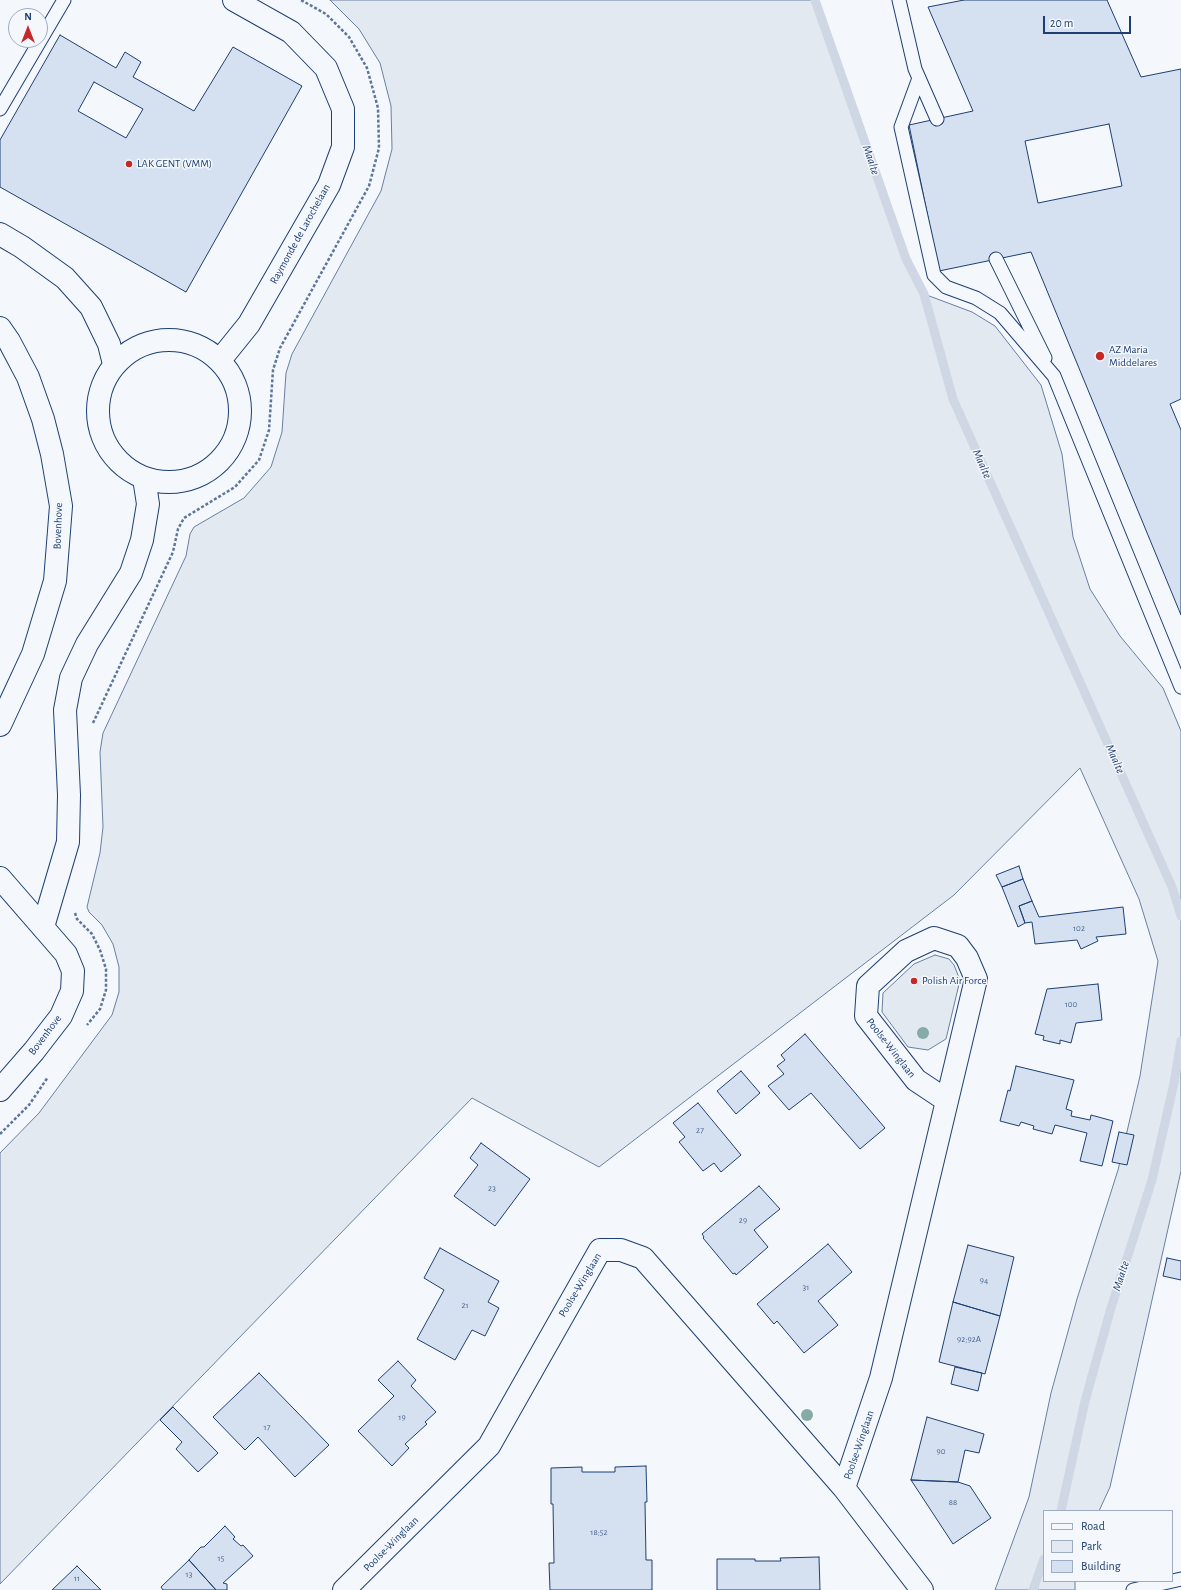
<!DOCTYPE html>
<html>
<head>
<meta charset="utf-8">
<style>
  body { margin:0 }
  #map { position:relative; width:1181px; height:1590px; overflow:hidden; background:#f4f7fb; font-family:"Alegreya Sans",sans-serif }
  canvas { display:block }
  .legend { position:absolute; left:1043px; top:1510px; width:130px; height:72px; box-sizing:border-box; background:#f4f7fb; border:1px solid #9eadc5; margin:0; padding:5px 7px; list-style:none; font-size:12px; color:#1d3f73 }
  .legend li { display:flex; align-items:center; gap:8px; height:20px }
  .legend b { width:20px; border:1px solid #9eadc5 }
  .north { position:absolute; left:8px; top:8px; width:40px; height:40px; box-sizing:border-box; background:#f4f7fb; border:1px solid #9eadc5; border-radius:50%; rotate:0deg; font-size:11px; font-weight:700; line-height:16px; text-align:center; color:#1d3f73 }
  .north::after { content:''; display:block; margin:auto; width:14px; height:18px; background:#c62828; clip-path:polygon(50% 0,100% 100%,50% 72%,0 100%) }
  .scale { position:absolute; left:1043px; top:16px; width:88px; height:18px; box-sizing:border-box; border:2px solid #1d3f73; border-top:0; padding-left:5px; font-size:12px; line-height:14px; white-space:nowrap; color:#1d3f73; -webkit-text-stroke:3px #f4f7fb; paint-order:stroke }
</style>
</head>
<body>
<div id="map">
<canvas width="1181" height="1590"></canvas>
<ul class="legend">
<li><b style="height:5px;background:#f4f7fb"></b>Road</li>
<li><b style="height:11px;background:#e3e9f0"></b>Park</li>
<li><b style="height:11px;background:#d5e0f0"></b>Building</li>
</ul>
<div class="north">N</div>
<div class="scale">20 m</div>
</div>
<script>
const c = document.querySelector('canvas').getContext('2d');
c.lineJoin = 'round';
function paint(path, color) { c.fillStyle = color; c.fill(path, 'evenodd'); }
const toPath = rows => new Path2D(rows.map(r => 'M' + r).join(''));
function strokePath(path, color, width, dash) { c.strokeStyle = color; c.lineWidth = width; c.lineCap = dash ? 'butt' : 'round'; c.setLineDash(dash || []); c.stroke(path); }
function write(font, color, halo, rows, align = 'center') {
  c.font = font + ' "Alegreya Sans",sans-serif'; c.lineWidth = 3; c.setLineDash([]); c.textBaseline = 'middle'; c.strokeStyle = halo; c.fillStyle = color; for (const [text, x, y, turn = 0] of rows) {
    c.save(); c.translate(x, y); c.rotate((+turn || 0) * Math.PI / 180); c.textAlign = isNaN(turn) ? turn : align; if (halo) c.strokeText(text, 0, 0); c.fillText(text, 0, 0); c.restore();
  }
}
const green = toPath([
  [330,0,815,0,906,259,924,294,972,312,995,326,1041,385,1062,454,1073,537,1090,589,1120,636,1163,688,1181,731,1181,1171,1110,1487,1099,1511,1044,1511,1044,1581,1075,1581,1075,1590,995,1590,1029,1497,1051,1393,1077,1299,1118,1170,1140,1076,1158,961,1139,899,1080,768,954,895,599,1167,472,1098,0,1584,0,1153,39,1113,112,1015,119,992,119,967,113,944,102,925,89,912,87,907,100,853,103,827,100,752,103,733,186,556,190,534,194,527,244,498,271,467,282,432,286,373,292,354,381,191,392,149,391,106,380,63,359,29,330,0],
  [935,955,949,959,954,965,960,980,946,1039,928,1050,908,1047,882,1012,883,993,914,964,935,955]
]);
const stream = toPath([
  [815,0,906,259,924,294,953,399,1172,887,1181,916],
  [1061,1511,1085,1401,1111,1308,1152,1180,1174,1083,1181,1041],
  [1033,1590,1044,1559]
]);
const building = toPath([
  [964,0,1107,0,1141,77,1181,69,1181,399,1170,404,1181,430,1181,615,1031,252,939,271,909,125,973,111,928,7,964,0],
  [1109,124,1122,186,1038,203,1025,141,1109,124],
  [60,35,116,68,125,52,141,62,133,77,194,111,233,47,302,86,186,292,0,187,0,140,60,35],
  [94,82,143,109,126,138,78,111,94,82],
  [1019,866,1023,879,1002,887,996,875,1019,866],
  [1023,879,1032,901,1019,906,1025,923,1018,927,1002,887,1023,879],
  [1032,901,1039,917,1123,907,1126,934,1096,937,1098,941,1081,949,1077,940,1035,944,1032,922,1025,923,1019,906,1032,901],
  [1098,984,1102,1020,1076,1023,1071,1043,1060,1040,1060,1044,1043,1040,1044,1036,1035,1034,1047,989,1098,984],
  [805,1034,885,1128,860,1149,811,1093,789,1110,768,1086,784,1074,777,1066,785,1060,781,1055,805,1034],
  [1016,1066,1074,1080,1066,1109,1072,1111,1071,1116,1090,1120,1091,1115,1113,1121,1102,1166,1080,1161,1087,1133,1055,1125,1052,1134,1033,1129,1034,1126,1021,1122,1019,1126,1000,1121,1008,1090,1010,1091,1016,1066],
  [741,1071,760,1093,736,1114,717,1091,741,1071],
  [698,1103,741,1155,721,1172,714,1163,703,1171,679,1142,685,1137,673,1123,698,1103],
  [1119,1132,1134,1135,1127,1165,1112,1162,1119,1132],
  [481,1143,530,1179,495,1226,454,1196,478,1165,470,1158,481,1143],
  [759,1186,780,1209,754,1230,768,1247,736,1275,735,1273,733,1274,703,1238,704,1237,702,1234,759,1186],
  [828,1244,852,1272,818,1301,838,1325,804,1353,777,1321,774,1324,757,1304,828,1244],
  [968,1245,1014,1257,1000,1316,953,1302,968,1245],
  [440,1248,499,1281,488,1302,499,1308,485,1336,472,1330,455,1360,417,1339,444,1290,424,1278,440,1248],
  [1167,1258,1181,1261,1181,1280,1163,1276,1167,1258],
  [953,1302,1000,1316,985,1374,939,1362,953,1302],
  [398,1361,416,1380,411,1386,436,1412,425,1422,427,1424,405,1444,409,1448,392,1466,358,1431,394,1396,378,1380,398,1361],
  [955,1367,982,1373,978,1391,951,1384,955,1367],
  [259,1373,329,1445,295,1477,258,1437,245,1450,213,1417,259,1373],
  [173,1407,218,1453,198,1472,176,1449,182,1442,160,1420,173,1407],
  [927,1417,984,1434,979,1453,965,1450,958,1482,911,1480,927,1417],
  [646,1466,647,1502,645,1502,646,1560,652,1560,652,1590,550,1590,549,1563,554,1563,553,1504,551,1504,551,1468,582,1467,582,1472,615,1472,615,1467,646,1466],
  [911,1480,958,1482,970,1486,991,1518,953,1544,911,1480],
  [225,1526,235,1537,233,1539,241,1546,243,1545,253,1556,223,1583,227,1584,227,1590,216,1590,189,1560,195,1553,201,1547,204,1547,225,1526],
  [819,1557,820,1590,717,1590,717,1559,755,1559,755,1561,781,1561,780,1558,819,1557],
  [189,1560,216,1590,163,1590,161,1587,189,1560],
  [77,1566,101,1590,52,1590,77,1566]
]);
const path = toPath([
  [93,723,173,552,178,529,184,518,235,487,259,460,269,430,273,370,280,348,369,186,379,148,378,108,367,68,349,37,326,14,301,0],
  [75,913,77,919,92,934,100,950,106,969,106,990,100,1009,87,1025],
  [0,1134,29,1105,48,1077]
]);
const lane = toPath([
  [899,0,915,69,937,119],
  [919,78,901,127,934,275,946,287,976,298,1000,313,1054,376,1181,687],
  [0,109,64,0],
  [996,259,1045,358],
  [1133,1590,1181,1579]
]);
const street = toPath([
  [0,234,22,247,65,278,91,307,109,344,114,364],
  '98 411a71 71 0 1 1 142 0a71 71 0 1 1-142 0Z',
  [220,360,249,324,329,185,343,147,343,109,326,68,291,32,234,0],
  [43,927,68,842,69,795,65,710,71,678,87,644,131,573,142,540,148,504,144,478],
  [844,1488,881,1378,976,979,967,958,958,946,934,938,906,951,868,986,866,1016,916,1080,946,1100],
  [344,1590,489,1446,600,1250,621,1250,643,1258,844,1488,922,1590]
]);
const secondary = toPath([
  [0,328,9,341,28,377,43,419,52,454,61,506,55,581,33,654,0,725],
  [0,878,66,954,73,971,72,991,61,1016,34,1051,0,1090]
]);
const trees = [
  [923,1033],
  [807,1415]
];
const markers = [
  [129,164,4,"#c62828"],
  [1100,356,5,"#c62828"],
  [914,981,4,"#c62828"]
];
const numberNames = [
  ["102",1079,928],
  ["100",1071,1004],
  ["27",700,1130],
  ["23",492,1188],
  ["29",743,1220],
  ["94",984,1280],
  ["31",806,1287],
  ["21",465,1305],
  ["92;92A",969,1339],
  ["19",402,1417],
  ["17",267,1427],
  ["90",941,1451],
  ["88",953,1502],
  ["18;52",599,1532],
  ["15",221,1558],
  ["13",189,1574],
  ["11",77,1578]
];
const poiNames = [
  ["LAK GENT (VMM)",137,164],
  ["AZ Maria",1109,350],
  ["Middelares",1109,363],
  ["Polish Air Force",922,981]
];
const streetNames = [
  ["Raymonde de Larochelaan",300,234,-61],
  ["Bovenhove",58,526,-88],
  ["Bovenhove",45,1035,-53],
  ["Poolse-Winglaan",891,1048,52],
  ["Poolse-Winglaan",580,1285,-59],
  ["Poolse-Winglaan",859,1445,-71],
  ["Poolse-Winglaan",391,1544,-45]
];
const waterNames = [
  ["Maalte",871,160,71],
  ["Maalte",982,464,66],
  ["Maalte",1115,759,66],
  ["Maalte",1121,1276,-72]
];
paint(green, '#e3e9f0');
strokePath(green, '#687fa3', 1);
strokePath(stream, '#cfd7e4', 9);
paint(building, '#d5e0f0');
strokePath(building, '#1d3f73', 1);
strokePath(lane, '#1d3f73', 15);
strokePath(street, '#1d3f73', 24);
strokePath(secondary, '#1d3f73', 24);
strokePath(path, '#5e769c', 2.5, [3, 2]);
strokePath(lane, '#f4f7fb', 13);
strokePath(street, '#f4f7fb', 22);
strokePath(secondary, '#f4f7fb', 22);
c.fillStyle = '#86aba6';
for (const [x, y] of trees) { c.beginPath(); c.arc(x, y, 6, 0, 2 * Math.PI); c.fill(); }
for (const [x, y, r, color] of markers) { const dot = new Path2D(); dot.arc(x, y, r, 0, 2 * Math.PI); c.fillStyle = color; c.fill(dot); strokePath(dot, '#f4f7fb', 1.5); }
write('9px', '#4b6792', null, numberNames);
write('11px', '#1d3f73', '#f4f7fb', poiNames, 'left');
write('11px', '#1d3f73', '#f4f7fb', streetNames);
write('italic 12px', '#1d3f73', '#f4f7fb', waterNames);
</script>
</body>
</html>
